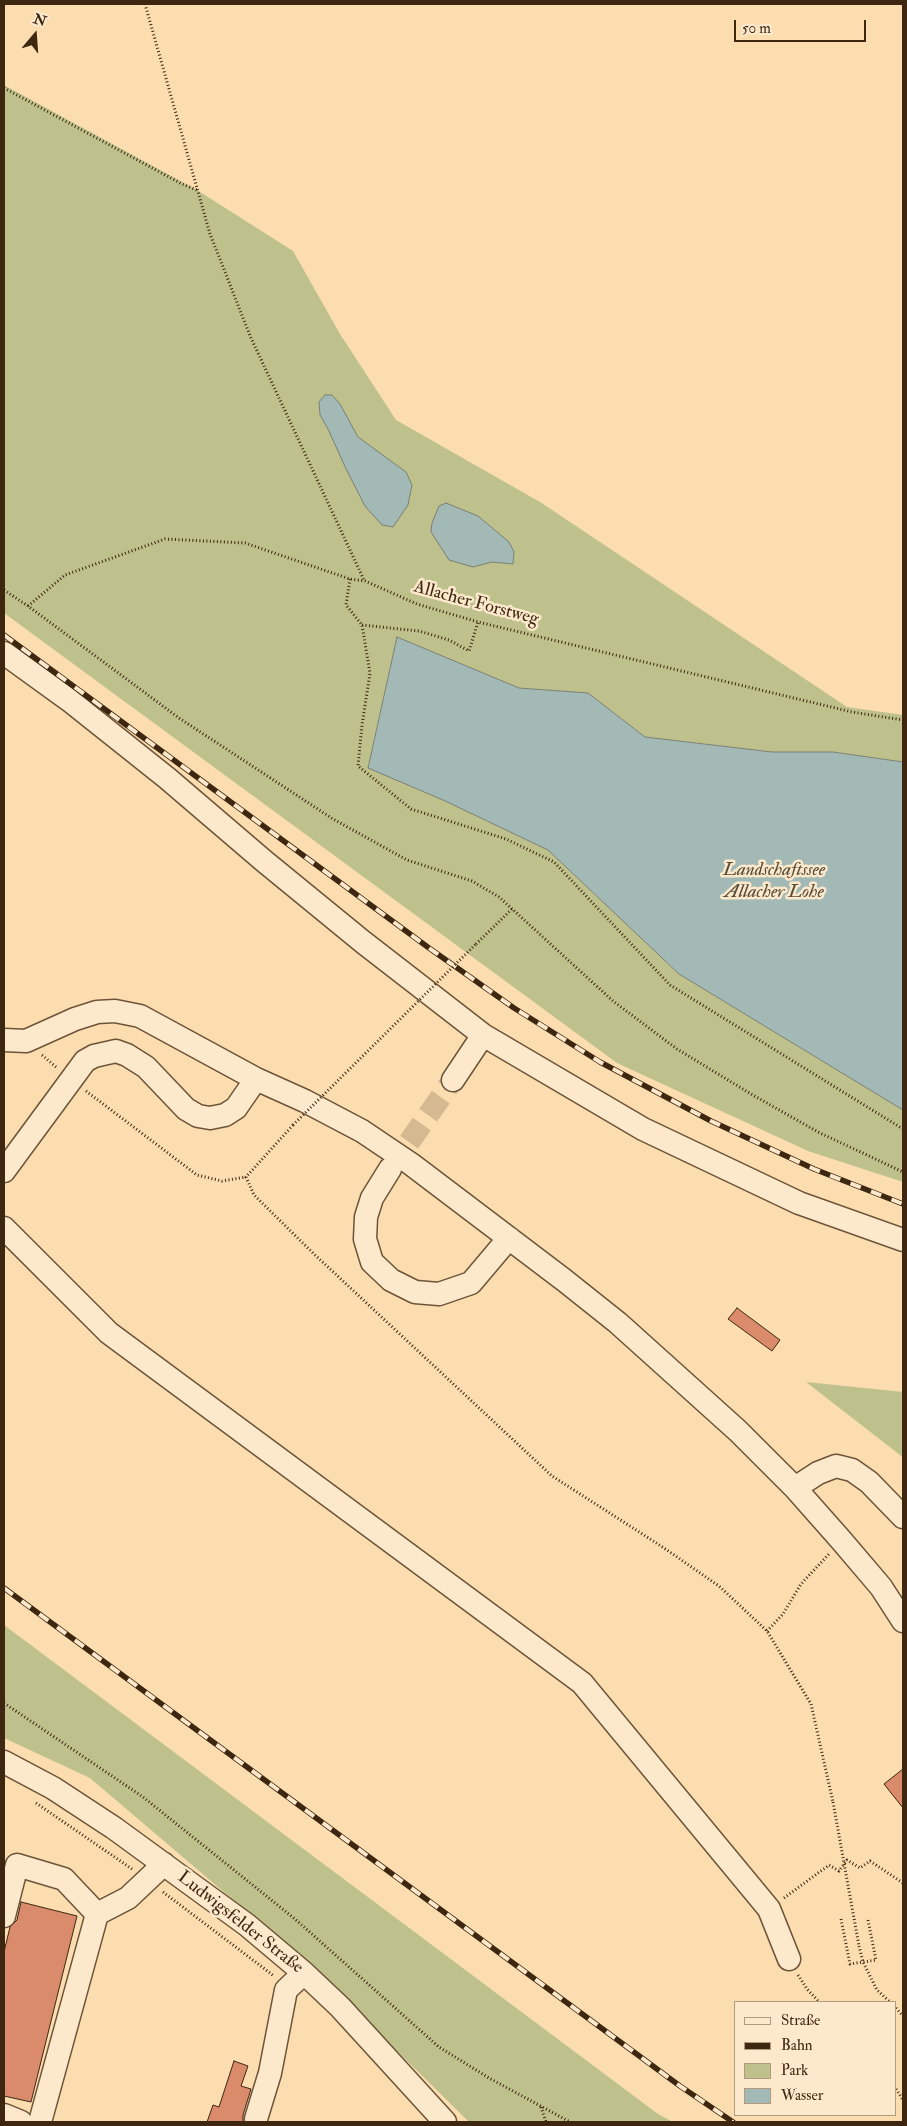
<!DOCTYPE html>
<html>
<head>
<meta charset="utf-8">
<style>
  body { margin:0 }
  #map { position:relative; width:907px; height:2126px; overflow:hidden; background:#fbddb0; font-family:"IM FELL Double Pica",serif }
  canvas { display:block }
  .frame { position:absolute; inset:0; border:5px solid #3e2710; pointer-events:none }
  .legend { position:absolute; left:734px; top:2001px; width:162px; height:115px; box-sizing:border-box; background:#fce9cc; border:1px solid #b09b81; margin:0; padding:6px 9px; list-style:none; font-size:15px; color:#3e2710 }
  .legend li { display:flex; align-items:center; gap:10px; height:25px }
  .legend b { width:25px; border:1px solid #b09b81 }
  .north { position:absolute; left:10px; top:10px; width:50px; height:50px; -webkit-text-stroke:4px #fce9cc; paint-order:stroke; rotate:18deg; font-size:14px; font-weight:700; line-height:20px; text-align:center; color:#3e2710 }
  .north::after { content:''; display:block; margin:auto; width:18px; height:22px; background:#3e2710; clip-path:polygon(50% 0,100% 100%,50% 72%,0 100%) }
  .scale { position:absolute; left:734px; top:20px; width:132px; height:22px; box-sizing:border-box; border:2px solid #3e2710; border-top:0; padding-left:6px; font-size:15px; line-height:18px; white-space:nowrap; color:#3e2710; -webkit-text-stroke:4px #fce9cc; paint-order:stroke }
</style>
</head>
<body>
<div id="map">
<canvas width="907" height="2126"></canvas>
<div class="frame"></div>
<ul class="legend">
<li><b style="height:6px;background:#fce9cc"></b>Straße</li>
<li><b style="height:6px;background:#3e2710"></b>Bahn</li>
<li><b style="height:14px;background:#bec18c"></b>Park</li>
<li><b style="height:14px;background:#a3b9b6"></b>Wasser</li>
</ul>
<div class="north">N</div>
<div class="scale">50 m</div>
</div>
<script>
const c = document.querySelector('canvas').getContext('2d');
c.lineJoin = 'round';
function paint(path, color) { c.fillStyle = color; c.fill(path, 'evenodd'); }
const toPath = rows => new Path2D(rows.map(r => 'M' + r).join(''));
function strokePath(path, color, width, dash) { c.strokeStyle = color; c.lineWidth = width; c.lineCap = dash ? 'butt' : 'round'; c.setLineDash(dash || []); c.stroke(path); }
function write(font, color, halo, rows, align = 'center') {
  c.font = font + ' "IM FELL Double Pica",serif'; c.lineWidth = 5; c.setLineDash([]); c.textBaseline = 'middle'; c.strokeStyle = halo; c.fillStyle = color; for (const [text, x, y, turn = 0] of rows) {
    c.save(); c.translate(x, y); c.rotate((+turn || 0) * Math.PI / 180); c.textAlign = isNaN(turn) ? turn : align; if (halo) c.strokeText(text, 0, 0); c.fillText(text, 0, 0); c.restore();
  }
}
const green = toPath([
  [4,85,197,190,293,251,340,334,396,420,540,502,847,707,903,715,903,762,833,752,772,752,645,737,588,693,519,688,397,637,368,767,443,800,548,850,679,974,903,1110,903,1182,808,1151,617,1063,4,613],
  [806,1382,903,1392,903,1457,900,1455],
  [4,1625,658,2114,673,2122,469,2122,313,1968,90,1778,4,1738]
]);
const water = toPath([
  [325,395,332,395,340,404,358,437,406,472,412,485,408,505,393,527,382,525,365,506,347,471,328,429,320,415,319,402,325,395],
  [446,503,478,516,509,542,514,552,513,564,492,562,473,567,449,560,431,532,432,523,439,506,446,503],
  [397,637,519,688,588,693,645,737,772,752,833,752,903,762,903,1110,679,974,548,850,443,800,368,768,397,637]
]);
const building = toPath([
  [737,1308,780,1340,772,1351,728,1319,737,1308],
  [903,1769,903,1808,884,1784,903,1769],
  [21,1902,77,1916,31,2102,4,2096,4,1952,10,1927,17,1920,21,1902],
  [234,2061,248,2066,241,2086,251,2089,243,2115,243,2122,207,2122,213,2105,219,2107,234,2061]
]);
const minorTunnel = toPath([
  [390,1169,453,1080]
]);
const path = toPath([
  [145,4,210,234,251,338,364,580],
  [4,88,182,184,197,190],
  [350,579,346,605,362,625,370,673,362,725,358,766,411,809,506,839,554,862,670,985,903,1129],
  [4,590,28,606,179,718,333,819,407,860,472,881,499,897,613,1001,677,1049,751,1094,818,1132,903,1172],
  [28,606,65,575,165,539,245,543,350,579,365,581,417,604,478,622,852,712,903,720],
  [362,625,419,631,449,640,469,651,478,622],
  [476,944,512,909],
  [42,1055,56,1067],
  [86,1091,197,1175,222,1181,246,1177],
  [293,1125,246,1177,254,1195,314,1254,552,1476,661,1546,719,1586,767,1631,811,1704,833,1802],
  [767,1631,783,1614,801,1584,829,1554],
  [4,1703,143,1797,295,1919,439,2047,489,2078,570,2122],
  [36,1803,132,1869],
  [163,1892,274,1976],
  [784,1898,829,1865,839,1871,847,1860,860,1868,870,1861,903,1883],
  [841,1919,850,1964,876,1960,868,1920],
  [859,1946,863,1962,877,1990,890,2002],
  [798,1975,807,1989,819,2002],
  [896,2008,903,2016],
  [896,2089,903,2100],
  [541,2107,546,2122]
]);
const minor = toPath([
  [4,653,69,700,167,778,264,861,363,942,483,1035,643,1129,799,1203,903,1240],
  [4,1040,26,1041,75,1019,97,1012,115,1011,140,1016,256,1079,305,1101,362,1131,411,1164,564,1280,618,1323,738,1431,795,1488,841,1540,881,1587,903,1621],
  [453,1080,483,1035],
  [390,1169,372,1198,366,1217,365,1239,372,1262,391,1280,415,1292,439,1294,471,1283,509,1238],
  [4,1171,85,1061,94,1056,116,1051,127,1055,146,1067,186,1109,198,1116,210,1118,225,1115,236,1108,256,1079],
  [4,1228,109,1333,582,1683,769,1909,789,1959],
  [795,1488,818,1473,836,1466,852,1470,869,1482,903,1517],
  [4,1762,53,1788,114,1828,247,1925,304,1973,340,2007,445,2122],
  [4,1916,17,1865,64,1879,97,1914],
  [4,2115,21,2122],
  [256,2119,270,2073,286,1990,304,1973],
  [40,2122,97,1914,128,1898,164,1864]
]);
const rail = toPath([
  [4,635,429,948,514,1008,600,1062,711,1121,814,1169,903,1204],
  [4,1588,680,2086,733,2122]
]);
const pathBridge = toPath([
  [293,1125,476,944],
  [833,1802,859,1946]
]);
const streetNames = [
  ["Allacher Forstweg",476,604,15],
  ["Ludwigsfelder Straße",240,1923,38]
];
const waterNames = [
  ["Landschaftssee",774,871],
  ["Allacher Lohe",774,893]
];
paint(green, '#bec18c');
paint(water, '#a3b9b6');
strokePath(water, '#7b7f74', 1);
paint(building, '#d98b6b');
strokePath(building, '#3e2710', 1);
strokePath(minorTunnel, '#d5b990', 22, [22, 11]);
strokePath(minor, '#6d5438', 25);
strokePath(path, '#3e2710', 3, [1, 2.5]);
strokePath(minor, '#fce9cc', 22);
strokePath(rail, '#3e2710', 5.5);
strokePath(rail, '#fce9cc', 4, [11]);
strokePath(pathBridge, '#3e2710', 3, [1, 2.5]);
write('18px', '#3e2710', '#fce9cc', streetNames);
write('italic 19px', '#574c3a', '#fce9cc', waterNames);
</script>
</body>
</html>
